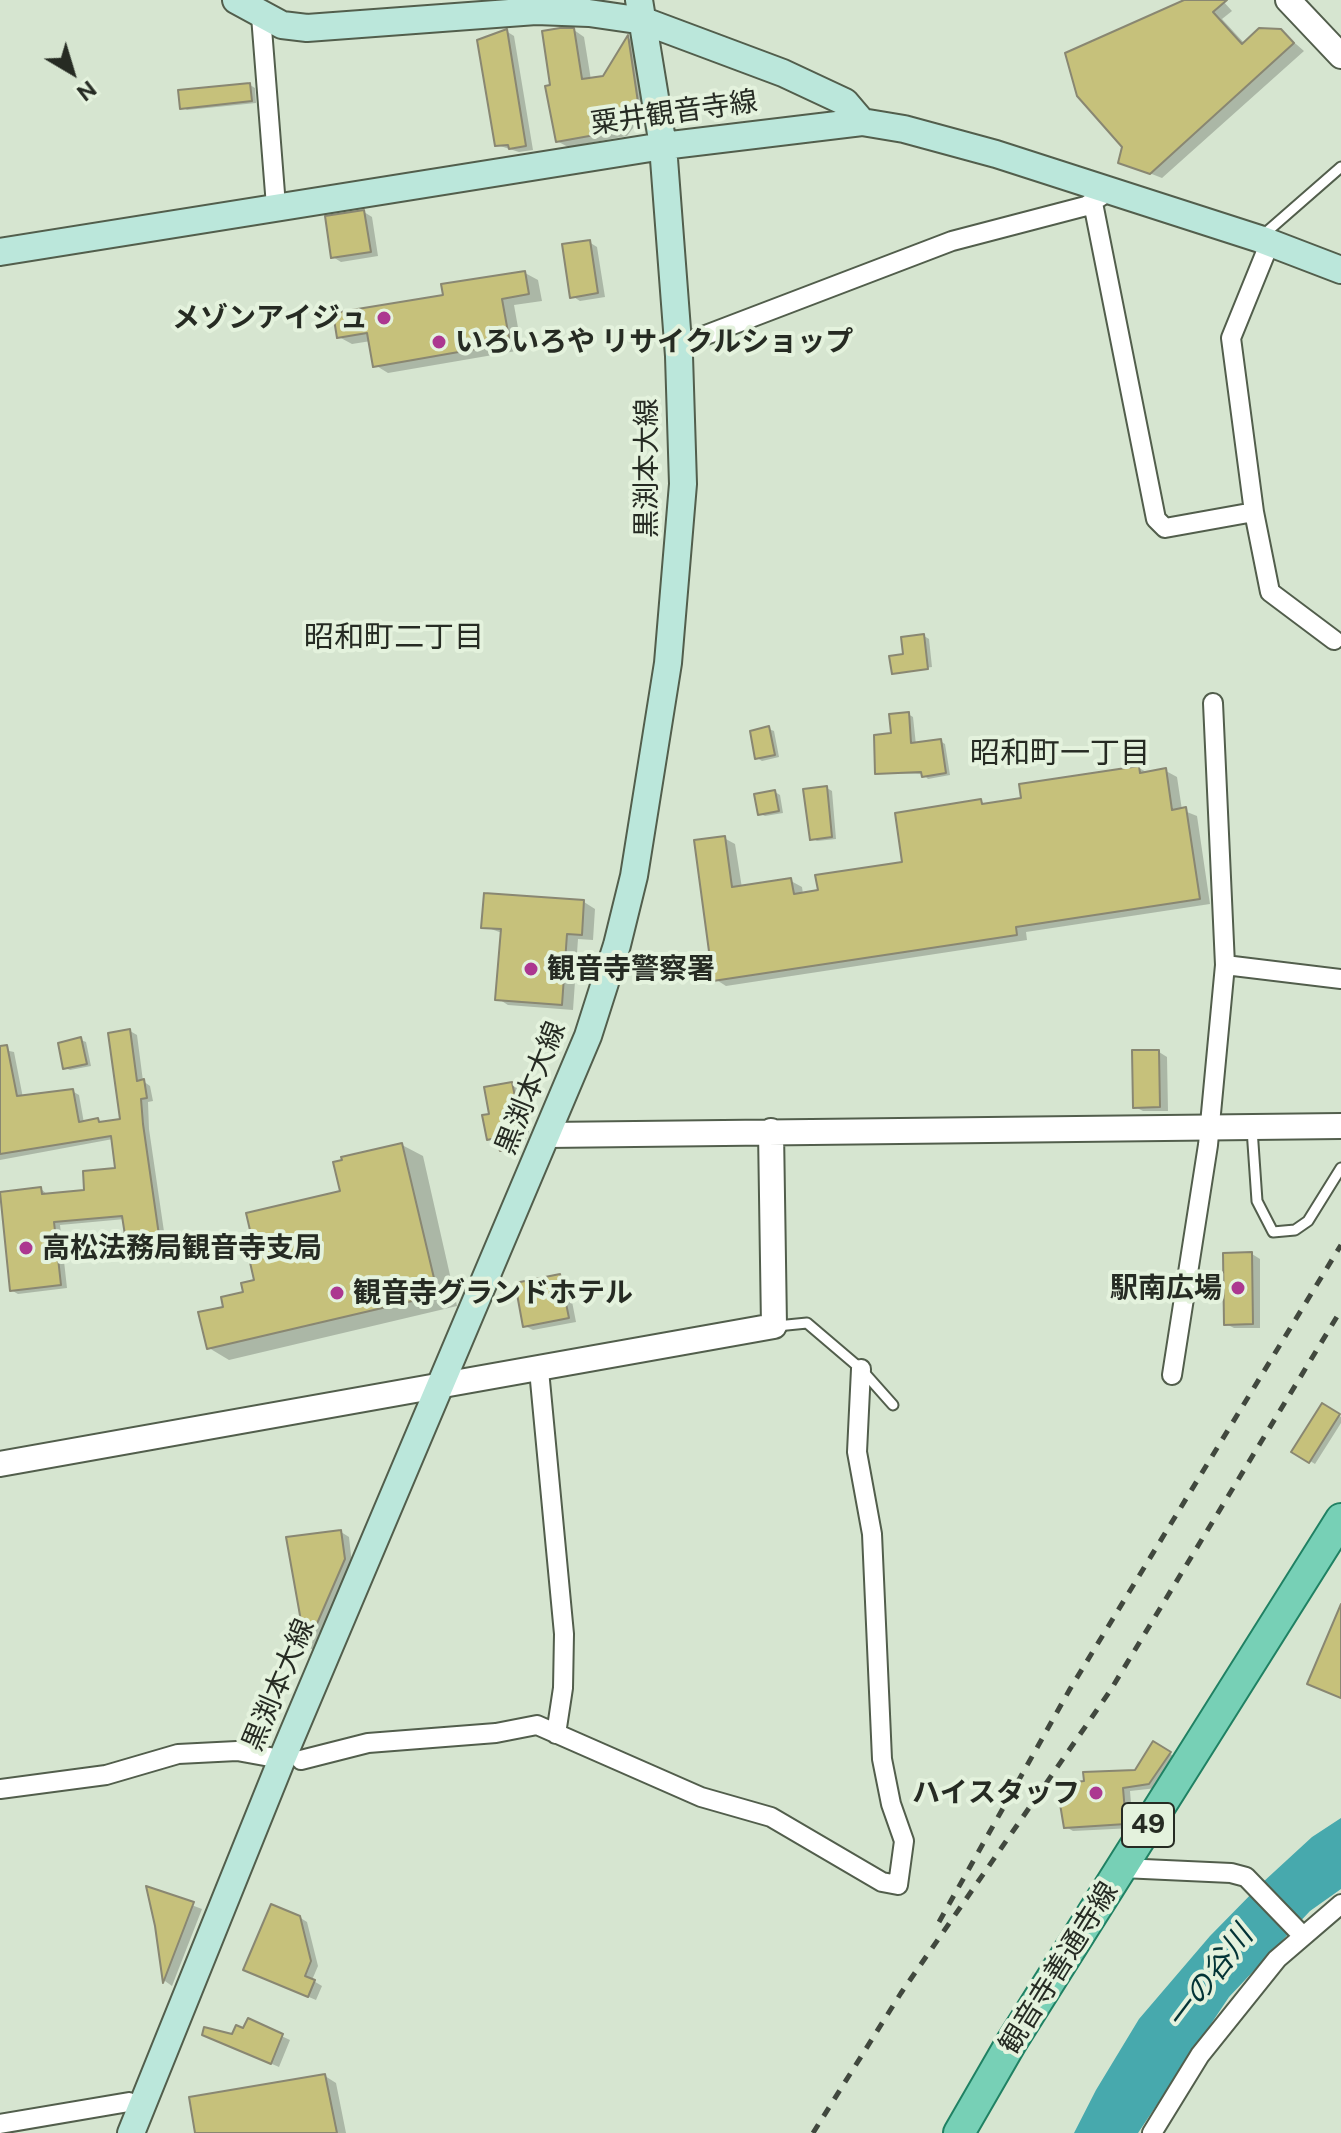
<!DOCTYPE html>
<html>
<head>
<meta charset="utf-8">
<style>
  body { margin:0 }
  #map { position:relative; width:1341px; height:2133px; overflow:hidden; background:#d6e5d0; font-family:"Public Sans",sans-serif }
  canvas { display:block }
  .north { position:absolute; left:32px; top:32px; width:80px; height:80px; -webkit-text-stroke:6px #e4f2dd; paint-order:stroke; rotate:142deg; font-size:22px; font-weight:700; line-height:32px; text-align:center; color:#262b23 }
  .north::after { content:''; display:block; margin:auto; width:28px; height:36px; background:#262b23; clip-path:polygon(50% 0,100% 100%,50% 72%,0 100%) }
</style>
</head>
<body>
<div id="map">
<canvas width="1341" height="2133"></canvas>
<div class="north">N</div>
</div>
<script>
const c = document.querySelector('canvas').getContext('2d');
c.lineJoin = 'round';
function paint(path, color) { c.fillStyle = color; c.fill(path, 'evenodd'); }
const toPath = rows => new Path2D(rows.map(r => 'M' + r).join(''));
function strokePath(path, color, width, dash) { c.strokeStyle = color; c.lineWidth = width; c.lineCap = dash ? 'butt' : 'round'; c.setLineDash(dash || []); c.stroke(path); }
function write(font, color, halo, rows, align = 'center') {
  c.font = font + ' "Public Sans","Noto Sans JP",sans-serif'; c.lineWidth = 8; c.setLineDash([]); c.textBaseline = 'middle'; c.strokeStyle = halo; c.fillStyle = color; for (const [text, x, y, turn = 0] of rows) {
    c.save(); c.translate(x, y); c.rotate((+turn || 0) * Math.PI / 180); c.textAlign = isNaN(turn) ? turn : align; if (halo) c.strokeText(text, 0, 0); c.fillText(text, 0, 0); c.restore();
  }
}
const water = toPath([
  [1341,1818,1341,1889,1310,1911,1229,1997,1138,2133,1074,2133,1096,2090,1139,2019,1210,1936,1262,1883,1312,1837]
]);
const shadow = toPath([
  [1188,0,1222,0,1232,11,1222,19,1245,44,1281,31,1304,51,1162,178,1121,162],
  [574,30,584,37,591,80,604,78,628,38,638,43,648,108,627,136,568,147,557,141,552,86],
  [506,31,514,36,533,150,519,152,497,145],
  [250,85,255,88,256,103,187,110,182,107],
  [364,212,372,217,378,256,341,262,333,257],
  [589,242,597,247,605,297,580,301,572,296],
  [525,273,538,280,542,301,514,305,522,350,388,373,375,365,371,341,352,344,339,337,445,297],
  [924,636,929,639,932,667,894,672],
  [908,714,913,717,916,745,940,741,945,744,950,775,928,779,923,774,877,773],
  [769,729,774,731,779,757,762,761,757,758],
  [1139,768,1148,773,1166,771,1177,777,1182,810,1197,816,1210,904,1026,932,1027,940,726,986,715,979,724,838,735,844,742,888,791,881,802,887,803,894,820,892,904,863,981,802,987,805,1023,800],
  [827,788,832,791,836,839,817,841,812,838],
  [775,792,780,795,783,813,765,816,760,814],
  [486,895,584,902,595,909,593,940,578,939,573,1010,508,1005,497,998,502,933,483,926],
  [130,1031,137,1035,143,1081,150,1086,153,1101,148,1102,149,1129,167,1252,137,1256,130,1252,125,1219,60,1225,67,1288,18,1294,11,1290,41,1189,48,1195,86,1192,118,1170,113,1139,0,1160,0,1049,14,1052,23,1098,72,1091,79,1095,84,1123,122,1120],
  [81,1040,86,1042,91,1066,70,1070,65,1068],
  [1159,1052,1167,1057,1168,1111,1143,1111,1135,1107],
  [512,1084,520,1089,529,1131,520,1151,509,1155,501,1150,500,1143,489,1139,492,1115],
  [402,1145,423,1156,457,1306,229,1360,209,1348,225,1308,245,1294,342,1193],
  [1252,1254,1260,1259,1260,1328,1234,1328,1226,1324],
  [560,1276,568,1281,576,1322,533,1330,525,1326],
  [1322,1406,1341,1417,1341,1423,1315,1464,1294,1451],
  [341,1532,349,1537,352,1564,315,1651,308,1647,288,1538],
  [1153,1744,1177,1758,1157,1788,1130,1791,1133,1828,1073,1831,1066,1827,1136,1772],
  [149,1889,202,1909,172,1986,165,1981],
  [299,1917,307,1922,318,1966,312,1980,322,1986,316,2000,254,1974],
  [249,2021,290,2040,279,2067,212,2038,233,2036,244,2030],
  [325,2076,336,2083,346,2133,196,2133]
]);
const building = toPath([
  [1184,0,1227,0,1213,12,1242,44,1259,28,1281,29,1294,43,1150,174,1118,163,1122,147,1077,96,1065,53,1184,0],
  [560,28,574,28,582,79,603,76,628,35,638,102,617,131,556,142,545,86,550,85,542,31,560,28],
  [507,29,526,146,509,149,508,145,495,146,477,40,507,29],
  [250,83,252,101,180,109,178,90,250,83],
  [364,210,371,252,331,258,325,216,364,210],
  [590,240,598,293,570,298,562,244,590,240],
  [525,271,529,294,502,299,510,343,373,367,367,333,337,338,333,313,443,295,441,284,525,271],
  [924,634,928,669,892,674,889,656,903,654,901,637,924,634],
  [909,712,911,743,941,739,946,773,922,777,921,772,875,774,874,735,891,733,889,714,909,712],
  [769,726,775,755,755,759,750,731,769,726],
  [1139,766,1140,773,1166,768,1172,810,1186,807,1200,899,1016,927,1017,935,713,981,694,840,725,836,732,887,791,878,794,894,818,890,815,875,902,862,895,813,981,799,982,804,1021,798,1019,784,1139,766],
  [827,786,832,837,810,840,803,789,827,786],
  [775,790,779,811,758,815,754,794,775,790],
  [484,893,584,900,582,935,567,934,562,1005,495,1000,501,929,481,928,484,893],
  [130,1029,137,1081,144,1079,147,1098,141,1099,143,1124,161,1249,128,1254,122,1216,54,1222,61,1285,10,1291,0,1192,41,1187,42,1194,84,1190,83,1171,115,1168,111,1136,0,1154,0,1046,7,1045,17,1096,73,1089,79,1122,98,1118,99,1122,120,1119,108,1033,130,1029],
  [81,1037,87,1064,63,1069,58,1043,81,1037],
  [1132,1050,1159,1050,1160,1107,1133,1108,1132,1050],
  [512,1082,521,1126,512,1148,500,1151,496,1138,487,1140,482,1115,489,1114,484,1087,512,1082],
  [402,1143,438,1295,207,1349,198,1312,223,1307,221,1297,243,1292,241,1283,254,1280,249,1258,256,1256,246,1213,340,1191,333,1162,342,1160,341,1157,402,1143],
  [1252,1252,1253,1324,1224,1325,1223,1253,1252,1252],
  [560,1274,569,1318,523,1327,515,1283,560,1274],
  [1322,1403,1340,1414,1309,1463,1291,1452,1322,1403],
  [341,1530,345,1559,306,1649,286,1537,341,1530],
  [1341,1604,1341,1698,1307,1684,1341,1604],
  [1153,1741,1171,1752,1149,1784,1123,1788,1126,1824,1064,1828,1060,1804,1076,1782,1084,1781,1083,1772,1135,1770,1153,1741],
  [146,1886,194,1902,163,1983,155,1926,146,1886],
  [271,1904,300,1916,311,1961,305,1976,315,1980,308,1997,243,1970,271,1904],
  [248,2018,283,2034,271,2064,202,2035,204,2027,232,2034,236,2025,243,2028,248,2018],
  [325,2074,337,2133,195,2133,189,2097,325,2074]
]);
const service = toPath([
  [1262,236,1341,167],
  [1252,1129,1257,1201,1273,1232,1295,1230,1308,1221,1341,1168],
  [777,1326,807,1323,861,1369,893,1405]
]);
const minor = toPath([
  [261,16,276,206],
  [1093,203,1156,519,1165,528,1254,512],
  [1270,242,1231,338,1254,512,1270,592,1334,640],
  [690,341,952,241,1086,206,1109,191],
  [1225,965,1341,979],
  [539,1370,564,1634,563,1688,556,1734],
  [1172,1375,1208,1145,1225,965,1213,703],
  [301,1760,368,1743,496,1733,537,1725,701,1797,771,1817,882,1882,898,1885,904,1841,891,1804,882,1759,872,1534,857,1452,861,1369],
  [0,1789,106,1775,178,1754,237,1751,270,1757],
  [1122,1868,1231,1873,1246,1877,1302,1935],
  [0,2124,129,2102],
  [1152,2133,1200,2055,1277,1959,1341,1904]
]);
const tertiary = toPath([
  [1288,0,1341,56],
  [547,1135,1341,1126],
  [0,1464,774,1326,771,1131]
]);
const secondary = toPath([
  [236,0,282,25,307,28,536,11,589,13,644,21,783,73,845,102,862,122],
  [0,252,663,146,862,122,904,129,996,154,1260,239,1341,270],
  [131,2133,282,1759,588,1036,617,945,634,876,668,663,683,484,679,356,663,146,639,0]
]);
const primary = toPath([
  [959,2133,1011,2043,1341,1519]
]);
const rail = toPath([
  [939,1922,1070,1689,1341,1245],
  [813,2133,901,1993,1110,1691,1341,1310]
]);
const markers = [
  [384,318,8,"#ac3790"],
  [439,342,8,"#ac3790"],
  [531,969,8,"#ac3790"],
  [26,1248,8,"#ac3790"],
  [1238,1288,8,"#ac3790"],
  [337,1293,8,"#ac3790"],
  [1096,1793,8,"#ac3790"]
];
const shields = [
  [1148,1825,52]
];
const shieldNames = [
  ["49",1148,1825]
];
const streetNames = [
  ["粟井観音寺線",674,113,-8],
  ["黒渕本大線",647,468,-90],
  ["黒渕本大線",531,1088,-68],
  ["黒渕本大線",279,1685,-67],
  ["観音寺善通寺線",1059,1968,-58]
];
const poiNames = [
  ["メゾンアイジュ",368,318,"right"],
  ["いろいろや リサイクルショップ",455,342],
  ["観音寺警察署",547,969],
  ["高松法務局観音寺支局",42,1248],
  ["駅南広場",1222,1288,"right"],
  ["観音寺グランドホテル",353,1293],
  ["ハイスタッフ",1080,1793,"right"]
];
const neighbourhoodNames = [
  ["昭和町二丁目",394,638],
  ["昭和町一丁目",1060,754]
];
const waterNames = [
  ["一の谷川",1210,1978,-53]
];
paint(water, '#47a9ad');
paint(shadow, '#0003');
paint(building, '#c6c17b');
strokePath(building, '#898772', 2);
strokePath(service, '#525e4c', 13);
strokePath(minor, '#525e4c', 22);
strokePath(tertiary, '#525e4c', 28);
strokePath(secondary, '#525e4c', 30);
strokePath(primary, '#208163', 34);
strokePath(service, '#fff', 9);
strokePath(minor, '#fff', 18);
strokePath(tertiary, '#fff', 24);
strokePath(secondary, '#bbe7db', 26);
strokePath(primary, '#77d0b6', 30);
strokePath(rail, '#41483e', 5, [10, 10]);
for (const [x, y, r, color] of markers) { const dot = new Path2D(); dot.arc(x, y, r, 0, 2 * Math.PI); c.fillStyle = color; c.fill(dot); strokePath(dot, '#e4f2dd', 3); }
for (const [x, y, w] of shields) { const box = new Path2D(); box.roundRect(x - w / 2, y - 22, w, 44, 6); c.fillStyle = '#e4f2dd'; c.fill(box); strokePath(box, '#262b23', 2); }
write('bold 26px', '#262b23', null, shieldNames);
write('28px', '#262b23', '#e4f2dd', streetNames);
write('bold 28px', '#262b23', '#e4f2dd', poiNames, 'left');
write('30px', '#262b23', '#e4f2dd', neighbourhoodNames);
write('italic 30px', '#033436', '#e4f2dd', waterNames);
</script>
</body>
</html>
